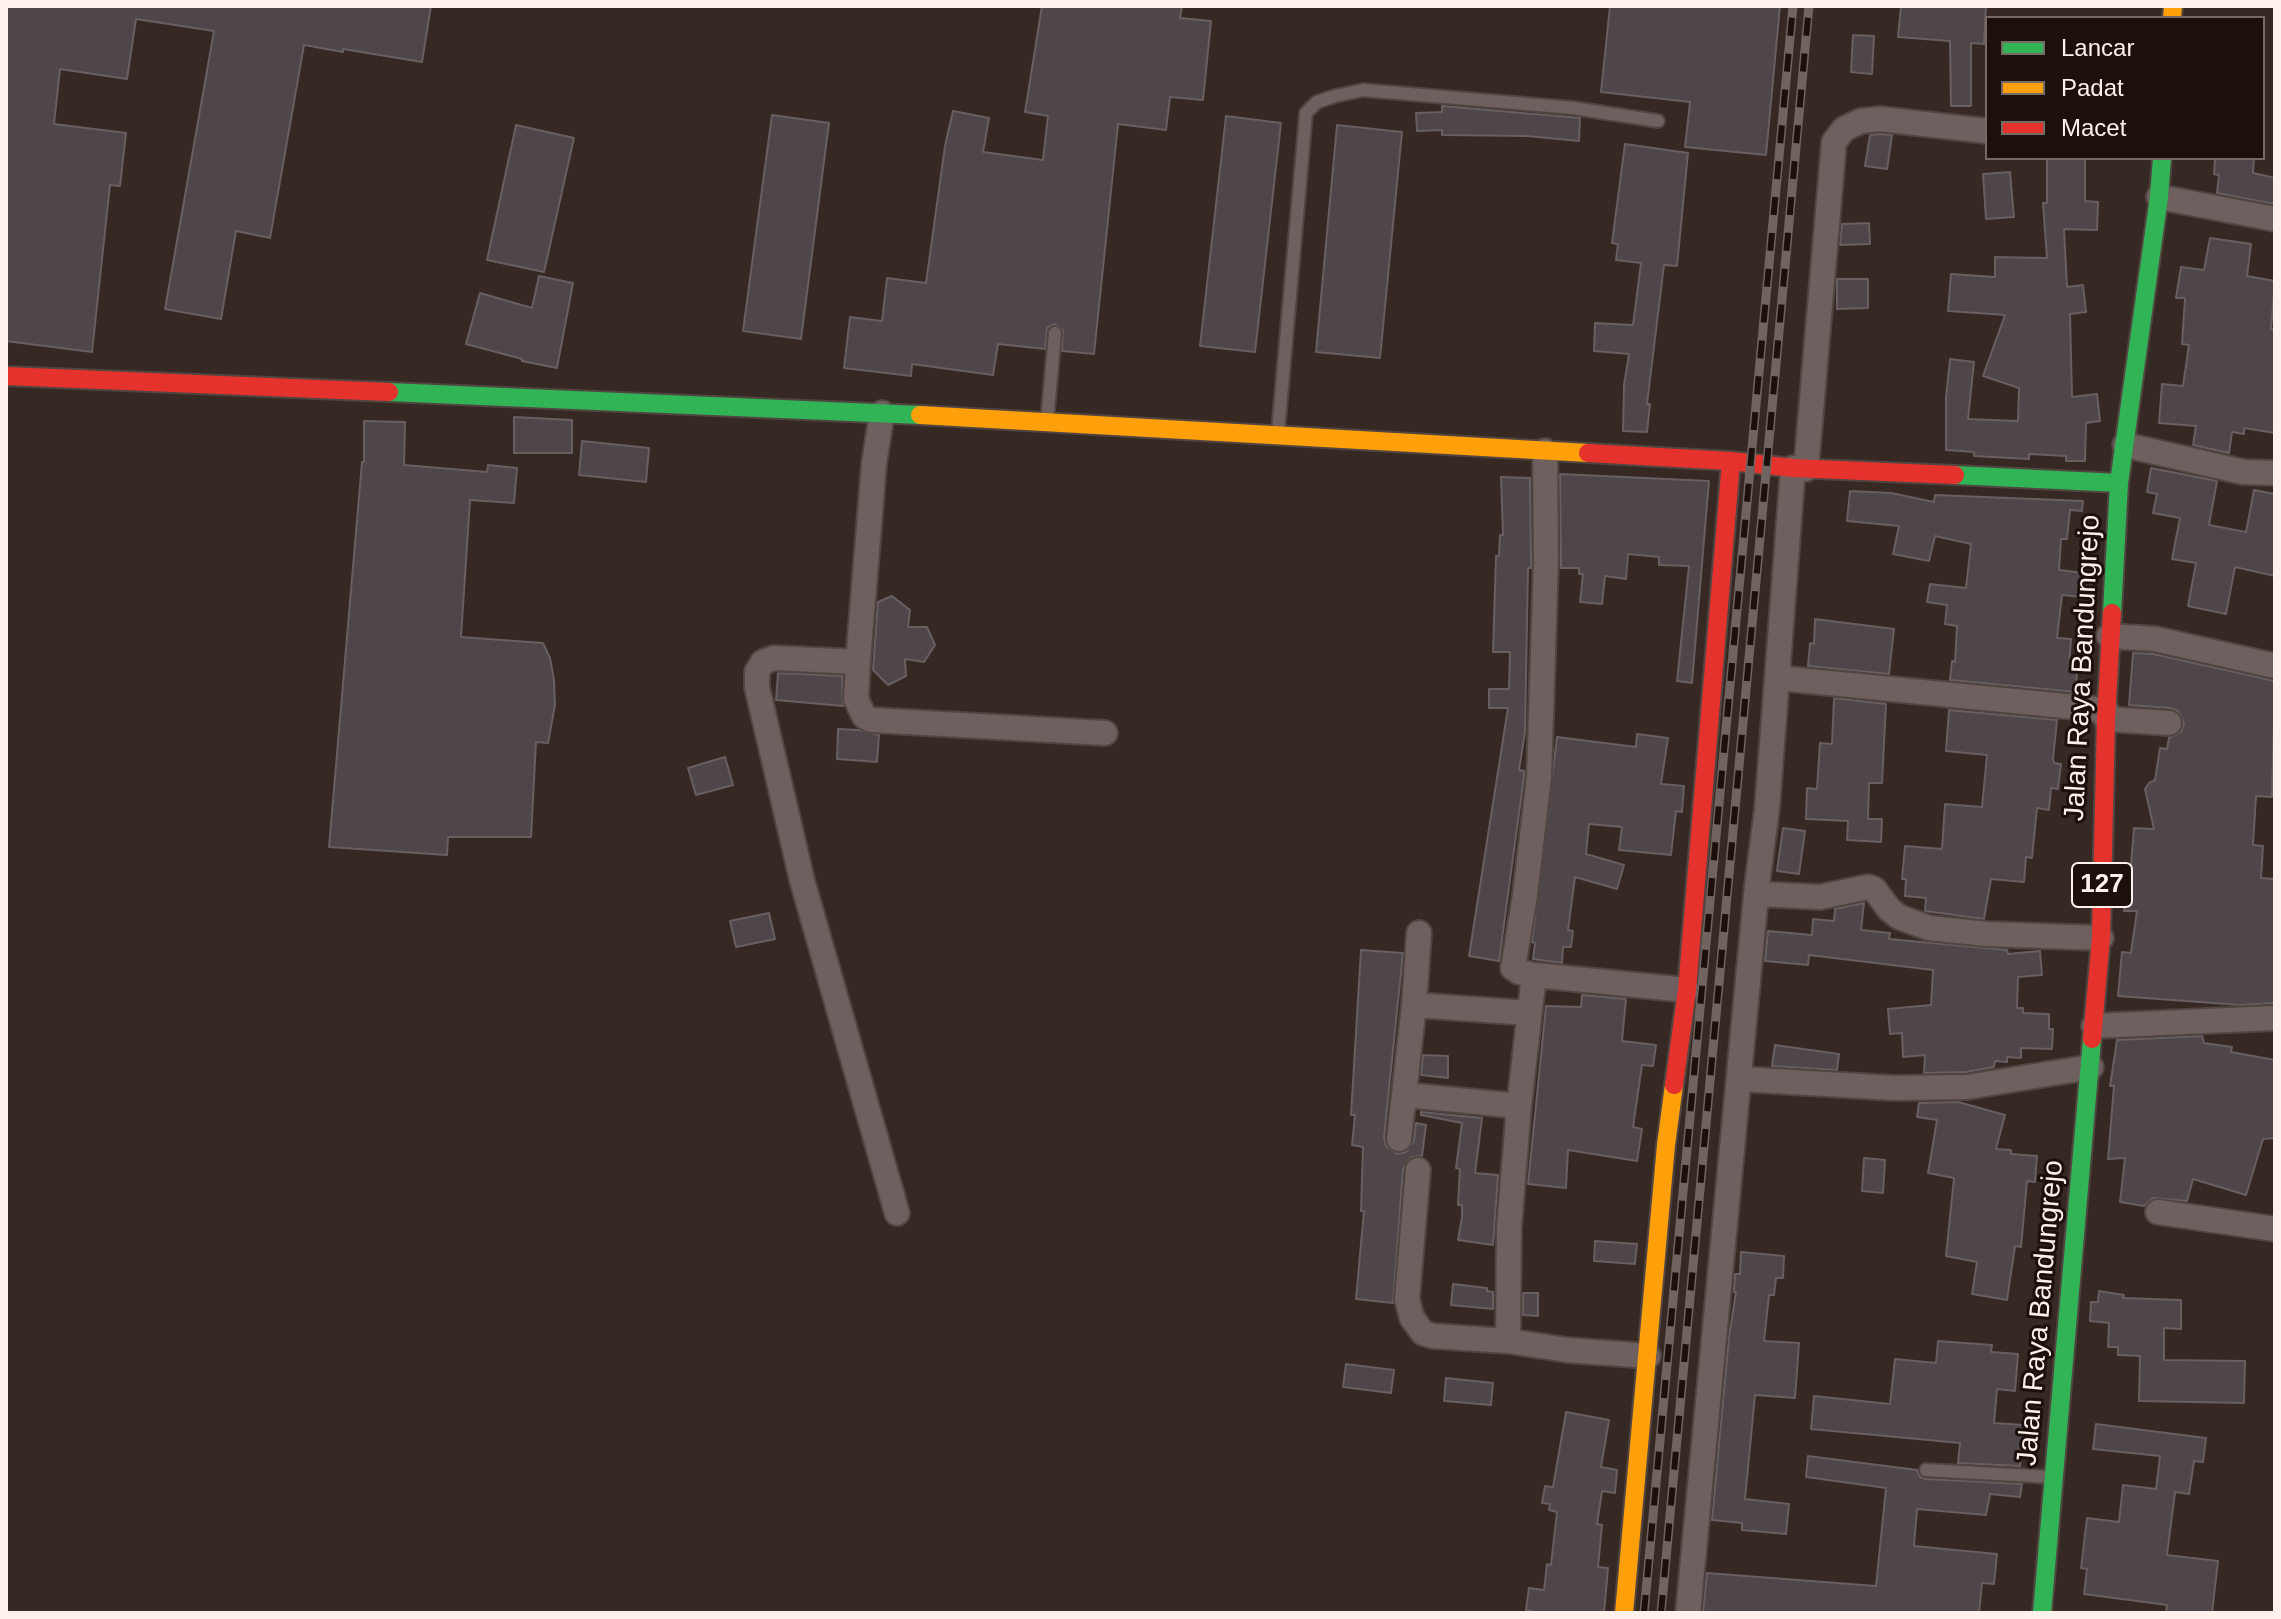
<!DOCTYPE html>
<html>
<head>
<meta charset="utf-8">
<style>
  body { margin:0 }
  #map { position:relative; width:2281px; height:1619px; overflow:hidden; background:#362822; font-family:Arial,sans-serif }
  canvas { display:block }
  .frame { position:absolute; inset:0; border:8px solid #fef0eb; pointer-events:none }
  .legend { position:absolute; left:1985px; top:16px; width:280px; height:144px; box-sizing:border-box; background:#1c100c; border:2px solid #766a65; margin:0; padding:10px 14px; list-style:none; font-size:24px; color:#fef0eb }
  .legend li { display:flex; align-items:center; gap:16px; height:40px }
  .legend b { width:40px; border:2px solid #766a65 }
</style>
</head>
<body>
<div id="map">
<canvas width="2281" height="1619"></canvas>
<div class="frame"></div>
<ul class="legend">
<li><b style="height:10px;background:#30b455"></b>Lancar</li>
<li><b style="height:10px;background:#ff9f0a"></b>Padat</li>
<li><b style="height:10px;background:#e5322d"></b>Macet</li>
</ul>
</div>
<script>
const c = document.querySelector('canvas').getContext('2d');
c.lineJoin = 'round';
function paint(path, color) { c.fillStyle = color; c.fill(path, 'evenodd'); }
const toPath = rows => new Path2D(rows.map(r => 'M' + r).join(''));
function strokePath(path, color, width, dash) { c.strokeStyle = color; c.lineWidth = width; c.lineCap = dash ? 'butt' : 'round'; c.setLineDash(dash || []); c.stroke(path); }
function write(font, color, halo, rows, align = 'center') {
  c.font = font + ' Arial,sans-serif'; c.lineWidth = 6; c.setLineDash([]); c.textBaseline = 'middle'; c.strokeStyle = halo; c.fillStyle = color; for (const [text, x, y, turn = 0] of rows) {
    c.save(); c.translate(x, y); c.rotate((+turn || 0) * Math.PI / 180); c.textAlign = isNaN(turn) ? turn : align; if (halo) c.strokeText(text, 0, 0); c.fillText(text, 0, 0); c.restore();
  }
}
const building = toPath([
  [6,6,431,6,422,62,343,49,343,52,304,45,270,238,236,231,221,319,165,309,214,31,136,19,127,79,60,69,54,124,126,133,120,186,110,185,92,352,6,341,6,6],
  [1042,6,1182,6,1180,18,1211,21,1203,100,1170,97,1166,130,1118,124,1094,354,1062,351,1063,330,1055,324,1047,328,1045,349,998,344,993,375,912,364,911,376,844,368,850,317,882,321,887,278,926,283,945,146,953,111,989,118,983,152,1043,160,1048,116,1025,112,1042,6],
  [1610,6,1780,6,1766,155,1685,147,1690,102,1601,92,1610,6],
  [1901,6,1986,6,1984,44,1971,43,1971,106,1951,106,1950,41,1898,37,1901,6],
  [1853,35,1874,36,1872,74,1851,72,1853,35],
  [1442,106,1580,118,1579,141,1527,136,1442,135,1442,130,1417,131,1416,113,1442,112,1442,106],
  [772,115,829,123,801,339,743,331,772,115],
  [1226,116,1281,123,1255,352,1200,346,1226,116],
  [516,125,574,138,544,272,487,260,516,125],
  [1337,125,1402,132,1380,358,1316,352,1337,125],
  [1880,134,1892,135,1887,169,1865,166,1870,135,1880,134],
  [1625,144,1688,153,1677,266,1664,265,1647,404,1650,404,1647,432,1623,431,1624,385,1629,354,1594,351,1595,323,1633,325,1641,263,1616,260,1618,244,1612,243,1625,144],
  [2047,158,2085,158,2085,201,2098,202,2097,230,2064,229,2067,287,2083,285,2086,312,2070,314,2072,397,2097,394,2100,421,2086,423,2085,461,2066,461,2066,456,2029,454,2029,459,1974,456,1974,452,1946,450,1946,398,1950,359,1974,362,1968,419,2018,421,2019,388,1983,376,2005,315,1948,311,1951,274,1995,277,1995,257,2047,258,2043,203,2047,203,2047,158],
  [2215,158,2254,158,2253,173,2275,178,2275,204,2217,193,2219,175,2214,174,2215,158],
  [2010,172,2014,217,1986,219,1983,174,2010,172],
  [1869,223,1870,244,1840,245,1842,224,1869,223],
  [2210,238,2251,244,2247,276,2275,281,2271,329,2275,330,2275,433,2244,428,2244,434,2232,432,2229,453,2193,445,2196,426,2159,423,2162,384,2183,386,2189,345,2182,344,2185,298,2176,298,2181,267,2204,270,2210,238],
  [539,276,573,283,557,368,522,361,522,359,466,344,480,293,532,308,539,276],
  [1837,279,1868,279,1868,308,1837,309,1837,279],
  [514,417,572,420,572,453,514,453,514,417],
  [364,421,405,422,404,465,487,472,488,465,517,468,514,503,470,500,461,637,543,643,550,658,554,680,555,705,548,743,536,742,531,837,448,837,447,855,329,847,362,462,364,462,364,421],
  [582,441,649,448,646,482,579,475,582,441],
  [2151,468,2217,481,2209,525,2246,532,2254,490,2275,494,2275,576,2235,567,2226,614,2188,606,2196,563,2172,559,2180,518,2153,513,2157,494,2147,492,2151,468],
  [1560,474,1709,481,1692,683,1677,681,1689,566,1659,565,1659,557,1628,554,1626,579,1605,576,1602,604,1580,602,1583,574,1579,574,1579,568,1561,568,1560,474],
  [1501,477,1530,478,1531,559,1531,568,1528,568,1525,732,1519,770,1524,771,1524,776,1499,961,1469,956,1508,708,1489,708,1489,689,1509,689,1510,652,1493,652,1496,556,1499,556,1500,535,1503,535,1501,477],
  [1850,491,1891,493,1934,502,1935,495,2083,501,2082,511,2070,510,2067,539,2061,539,2059,570,2092,574,2091,598,2062,595,2057,638,2071,639,2069,669,2077,669,2076,692,1950,680,1952,661,1955,662,1957,626,1945,624,1947,605,1927,602,1930,584,1966,588,1971,544,1935,536,1929,561,1893,554,1899,526,1847,521,1850,491],
  [892,596,910,610,908,627,927,627,935,645,924,662,905,659,906,676,888,685,873,670,878,602,892,596],
  [1815,619,1894,629,1889,674,1808,666,1810,643,1814,644,1815,619],
  [2133,653,2153,654,2275,681,2272,797,2256,796,2253,845,2263,846,2261,878,2275,879,2275,1003,2240,1005,2118,996,2122,952,2131,953,2137,911,2124,911,2125,890,2129,890,2134,828,2154,829,2145,789,2149,783,2155,780,2160,748,2167,749,2169,738,2181,732,2184,723,2178,711,2171,708,2129,705,2133,653],
  [778,673,842,676,843,706,776,700,778,673],
  [1834,698,1886,704,1882,783,1869,783,1868,819,1882,819,1881,842,1847,840,1848,821,1806,819,1807,788,1817,789,1820,743,1832,744,1834,698],
  [1949,710,2057,720,2053,759,2054,763,2061,764,2058,789,2051,788,2049,810,2037,808,2032,858,2026,857,2024,882,1991,879,1984,919,1925,911,1926,898,1905,896,1906,879,1902,879,1905,846,1942,849,1945,804,1982,807,1987,755,1946,751,1949,710],
  [838,729,859,730,879,735,877,762,837,759,838,729],
  [1637,734,1668,738,1661,784,1684,786,1682,812,1676,811,1671,855,1619,850,1622,827,1589,824,1586,854,1624,865,1617,889,1575,877,1568,930,1573,931,1571,947,1563,947,1562,963,1533,959,1535,943,1532,942,1557,737,1636,747,1637,734],
  [725,757,733,785,696,795,688,768,725,757],
  [1783,828,1805,831,1799,874,1777,871,1783,828],
  [1864,903,1861,930,1890,933,1889,939,2007,950,2008,954,2040,951,2042,975,2018,977,2017,1008,2023,1008,2023,1013,2049,1014,2049,1029,2053,1029,2052,1049,2021,1048,2021,1058,2007,1057,2007,1062,1995,1061,1994,1067,1966,1072,1924,1073,1925,1055,1903,1057,1902,1033,1890,1034,1888,1009,1931,1005,1933,970,1809,955,1808,965,1765,961,1768,931,1812,935,1813,919,1834,921,1835,909,1864,903],
  [769,913,775,939,736,947,730,921,769,913],
  [1361,950,1403,953,1384,1137,1386,1146,1397,1154,1406,1152,1414,1141,1416,1123,1426,1125,1422,1156,1411,1157,1403,1169,1393,1303,1356,1299,1364,1211,1361,1211,1363,1147,1352,1145,1355,1115,1351,1115,1361,950],
  [1582,995,1626,999,1622,1041,1656,1045,1653,1066,1642,1065,1633,1127,1642,1129,1637,1161,1568,1150,1566,1188,1528,1184,1546,1006,1581,1007,1582,995],
  [2202,1036,2204,1043,2232,1047,2231,1052,2275,1060,2275,1138,2263,1139,2246,1195,2193,1179,2187,1201,2153,1198,2144,1206,2120,1202,2125,1158,2108,1159,2114,1086,2110,1086,2117,1040,2202,1036],
  [1775,1045,1839,1054,1837,1070,1772,1066,1775,1045],
  [1423,1055,1448,1056,1448,1078,1421,1075,1423,1055],
  [1958,1102,2005,1115,1996,1149,2011,1150,2011,1154,2037,1156,2035,1182,2027,1181,2021,1247,2015,1246,2007,1300,1972,1294,1977,1262,1946,1256,1954,1178,1928,1173,1937,1120,1917,1117,1919,1103,1958,1102],
  [1421,1112,1482,1118,1475,1173,1498,1175,1493,1245,1458,1240,1462,1217,1462,1205,1458,1205,1460,1169,1456,1168,1462,1123,1421,1115,1421,1112],
  [1864,1158,1885,1160,1883,1193,1862,1191,1864,1158],
  [1595,1241,1637,1244,1635,1264,1594,1261,1595,1241],
  [1741,1252,1784,1256,1783,1278,1776,1278,1774,1295,1769,1295,1764,1341,1799,1343,1795,1398,1755,1395,1745,1499,1789,1504,1786,1534,1742,1530,1742,1523,1712,1520,1729,1337,1736,1292,1734,1292,1735,1274,1740,1274,1741,1252],
  [1453,1284,1487,1288,1487,1291,1493,1292,1493,1309,1451,1305,1453,1284],
  [2099,1291,2124,1295,2123,1298,2181,1300,2181,1329,2164,1328,2164,1360,2245,1361,2244,1403,2139,1401,2140,1356,2118,1355,2118,1347,2108,1347,2109,1323,2090,1321,2091,1302,2098,1302,2099,1291],
  [1523,1293,1538,1293,1538,1316,1523,1315,1523,1293],
  [1938,1341,1992,1345,1991,1352,2018,1354,2015,1391,1997,1389,1994,1423,2024,1425,2020,1466,1958,1463,1960,1443,1811,1429,1814,1396,1890,1404,1895,1359,1936,1363,1938,1341],
  [1346,1364,1394,1370,1391,1393,1343,1387,1346,1364],
  [1446,1378,1493,1383,1491,1405,1444,1401,1446,1378],
  [1566,1412,1609,1420,1601,1467,1617,1470,1615,1493,1602,1491,1597,1524,1602,1525,1598,1567,1608,1568,1604,1613,1531,1613,1531,1611,1526,1610,1529,1588,1544,1590,1547,1564,1551,1565,1557,1512,1549,1510,1550,1504,1542,1503,1545,1486,1553,1487,1566,1412],
  [2096,1424,2206,1438,2203,1462,2194,1461,2189,1494,2175,1492,2167,1555,2218,1561,2212,1613,2166,1613,2167,1605,2084,1594,2087,1569,2081,1568,2087,1518,2119,1522,2123,1485,2156,1489,2160,1456,2093,1449,2096,1424],
  [1808,1456,1917,1470,1920,1477,1926,1479,2022,1484,2020,1497,1990,1494,1986,1515,1917,1509,1914,1546,1997,1554,1994,1584,1982,1583,1979,1613,1703,1613,1707,1573,1876,1586,1886,1488,1806,1477,1808,1456]
]);
const lane = toPath([
  [1047,421,1055,333],
  [1278,432,1306,113,1317,102,1335,96,1363,90,1573,108,1658,121],
  [1926,1470,2051,1477]
]);
const street = toPath([
  [2159,197,2275,219],
  [882,413,874,464,858,662,856,699,864,716,871,720,1105,733],
  [2125,445,2243,472,2275,473],
  [1545,451,1546,559,1539,777,1525,895,1513,968,1519,972,1534,975,1687,990],
  [1806,469,1834,142,1844,129,1861,121,1880,119,1987,131],
  [2109,636,2155,639,2275,666],
  [858,662,774,658,763,662,757,672,757,687,802,880,897,1213],
  [1778,678,2106,710],
  [2106,719,2169,723],
  [1756,894,1820,897,1868,887,1874,889,1889,909,1899,917,1929,928,1987,934,2101,938],
  [1414,1005,1419,933],
  [2094,1026,2275,1018],
  [1740,1079,1894,1088,1967,1087,2091,1067],
  [1405,1095,1519,1106],
  [1399,1139,1414,1005,1529,1013],
  [1418,1170,1407,1299,1412,1318,1423,1333,1433,1336,1508,1341,1567,1350,1648,1356],
  [2158,1212,2275,1229],
  [1508,1341,1509,1228,1519,1106,1534,975],
  [1688,1613,1757,885,1767,809,1793,468]
]);
const fast = toPath([
  [389,392,920,415],
  [1955,475,2119,483],
  [2112,613,2119,483,2159,197,2162,158],
  [2042,1613,2092,1039]
]);
const slow = toPath([
  [2172,18,2173,6],
  [920,415,1588,453],
  [1624,1613,1666,1145,1674,1085]
]);
const jam = toPath([
  [6,376,389,392],
  [1588,453,1731,461,1793,468,1955,475],
  [2092,1039,2101,938,2106,719,2112,613],
  [1674,1085,1687,990,1731,461]
]);
const rail = toPath([
  [1644,1613,1793,6],
  [1661,1613,1809,6]
]);
const shields = [
  [2102,885,60]
];
const shieldNames = [
  ["127",2102,885]
];
const streetNames = [
  ["Jalan Raya Bandungrejo",2083,668,-87],
  ["Jalan Raya Bandungrejo",2041,1313,-85]
];
paint(building, '#4e4648');
strokePath(building, '#685f62', 2);
strokePath(lane, '#504540', 16);
strokePath(street, '#504540', 28);
strokePath(fast, '#504540', 22);
strokePath(slow, '#504540', 22);
strokePath(jam, '#504540', 22);
strokePath(lane, '#6d605e', 12);
strokePath(street, '#6d605e', 24);
strokePath(fast, '#30b455', 18);
strokePath(slow, '#ff9f0a', 18);
strokePath(jam, '#e5322d', 18);
strokePath(rail, '#6f645f', 9);
strokePath(rail, '#1c100c', 6, [18]);
for (const [x, y, w] of shields) { const box = new Path2D(); box.roundRect(x - w / 2, y - 22, w, 44, 6); c.fillStyle = '#1c100c'; c.fill(box); strokePath(box, '#fef0eb', 2); }
write('bold 26px', '#fef0eb', null, shieldNames);
write('28px', '#fef0eb', '#1c100c', streetNames);
</script>
</body>
</html>
